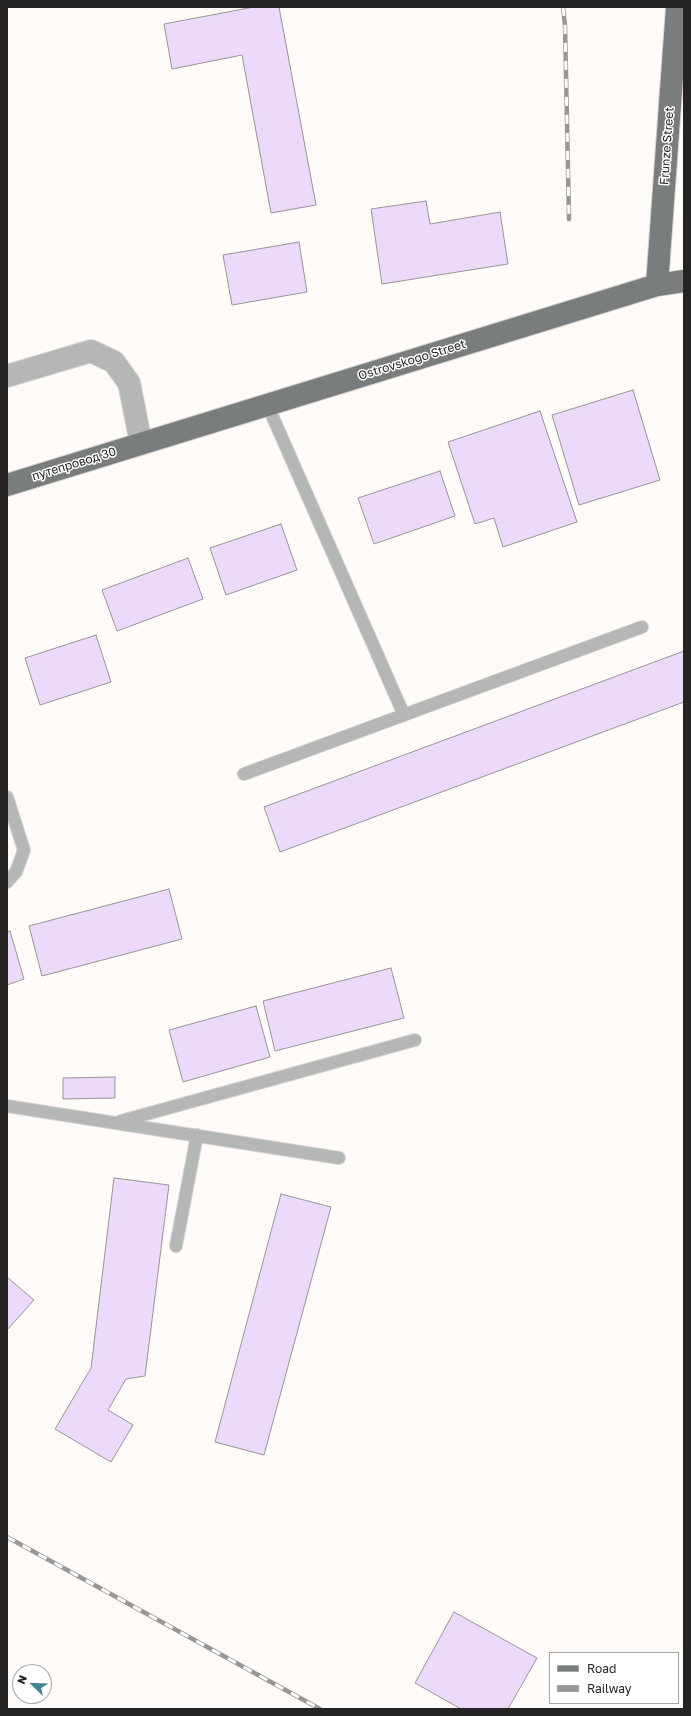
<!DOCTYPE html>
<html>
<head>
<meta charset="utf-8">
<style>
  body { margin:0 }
  #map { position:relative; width:691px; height:1716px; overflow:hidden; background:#fefbf8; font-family:"Golos Text",sans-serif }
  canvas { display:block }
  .frame { position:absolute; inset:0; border:8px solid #252423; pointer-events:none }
  .legend { position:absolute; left:549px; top:1652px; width:130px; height:52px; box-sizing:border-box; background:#fff; border:1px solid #a8a7a7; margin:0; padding:5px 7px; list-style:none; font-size:12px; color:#252423 }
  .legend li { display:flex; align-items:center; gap:8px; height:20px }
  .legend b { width:20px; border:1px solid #a8a7a7 }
  .north { position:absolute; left:12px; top:1664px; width:40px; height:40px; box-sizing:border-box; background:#fff; border:1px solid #a8a7a7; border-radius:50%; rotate:293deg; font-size:11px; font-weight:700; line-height:16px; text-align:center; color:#252423 }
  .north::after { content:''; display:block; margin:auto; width:14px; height:18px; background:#408592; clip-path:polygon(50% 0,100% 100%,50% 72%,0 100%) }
</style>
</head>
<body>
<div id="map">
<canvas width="691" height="1716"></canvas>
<div class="frame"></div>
<ul class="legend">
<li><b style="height:5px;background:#797d7d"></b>Road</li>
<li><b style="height:5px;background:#999795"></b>Railway</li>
</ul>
<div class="north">N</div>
</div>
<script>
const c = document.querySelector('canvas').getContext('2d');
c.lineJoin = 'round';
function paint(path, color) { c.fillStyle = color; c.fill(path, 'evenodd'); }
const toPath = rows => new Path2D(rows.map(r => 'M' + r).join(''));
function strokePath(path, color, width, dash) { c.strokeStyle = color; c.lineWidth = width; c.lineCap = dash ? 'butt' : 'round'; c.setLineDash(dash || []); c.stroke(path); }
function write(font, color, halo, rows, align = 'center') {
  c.font = font + ' "Golos Text",sans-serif'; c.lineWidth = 3; c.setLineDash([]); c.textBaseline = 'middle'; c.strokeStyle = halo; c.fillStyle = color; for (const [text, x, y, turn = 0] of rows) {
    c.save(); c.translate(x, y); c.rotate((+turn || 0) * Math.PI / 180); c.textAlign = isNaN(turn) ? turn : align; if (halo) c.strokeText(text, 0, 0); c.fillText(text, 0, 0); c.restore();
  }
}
const building = toPath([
  [254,7,279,7,316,205,271,213,242,55,172,69,164,24,254,7],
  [426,201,430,224,500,212,508,264,382,284,371,209,426,201],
  [299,242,307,292,232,305,223,255,299,242],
  [633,390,660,480,579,505,552,415,633,390],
  [540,411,577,522,503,547,494,518,475,524,448,442,540,411],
  [440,471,455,516,374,544,358,498,440,471],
  [281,524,297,570,226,595,210,548,281,524],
  [188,558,203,599,117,631,102,590,188,558],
  [96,635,111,682,40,705,25,658,96,635],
  [684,651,684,702,280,852,264,807,684,651],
  [169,889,182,939,42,976,29,926,169,889],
  [10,931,24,979,7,985,7,932,10,931],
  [391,968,404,1018,275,1051,263,1001,391,968],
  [256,1006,270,1057,183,1082,169,1030,256,1006],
  [115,1077,115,1098,63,1099,63,1078,115,1077],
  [114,1178,169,1185,145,1376,126,1379,108,1410,133,1425,111,1462,55,1429,91,1368,114,1178],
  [281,1194,331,1207,264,1455,215,1442,281,1194],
  [7,1277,34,1300,7,1330,7,1277],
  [454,1612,537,1658,508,1709,461,1709,415,1683,454,1612]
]);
const service = toPath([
  [267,404,404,715],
  [244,774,642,627],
  [7,797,24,850,16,872,7,882],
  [7,1106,339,1158],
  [121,1121,415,1040],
  [176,1246,197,1135]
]);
const minor = toPath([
  [7,376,91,351,114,362,129,383,141,443]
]);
const primary = toPath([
  [657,285,677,7],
  [7,485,657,285,684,281]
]);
const rail = toPath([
  [563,7,565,25,569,219],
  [7,1537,320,1709]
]);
const streetNames = [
  ["Frunze Street",667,146,-86],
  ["Ostrovskogo Street",412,360,-17],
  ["путепровод 30",74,464,-17]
];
paint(building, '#edd9fa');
strokePath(building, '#979598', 1);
strokePath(service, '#d7d4d2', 14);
strokePath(minor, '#d7d4d2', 24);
strokePath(primary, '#d7d4d2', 24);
strokePath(service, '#b4b7b6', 12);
strokePath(minor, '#b4b7b6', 22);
strokePath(primary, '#797d7d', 22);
strokePath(rail, '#999795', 4.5);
strokePath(rail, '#fff', 3, [9]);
write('12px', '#252423', '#fff', streetNames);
</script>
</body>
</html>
